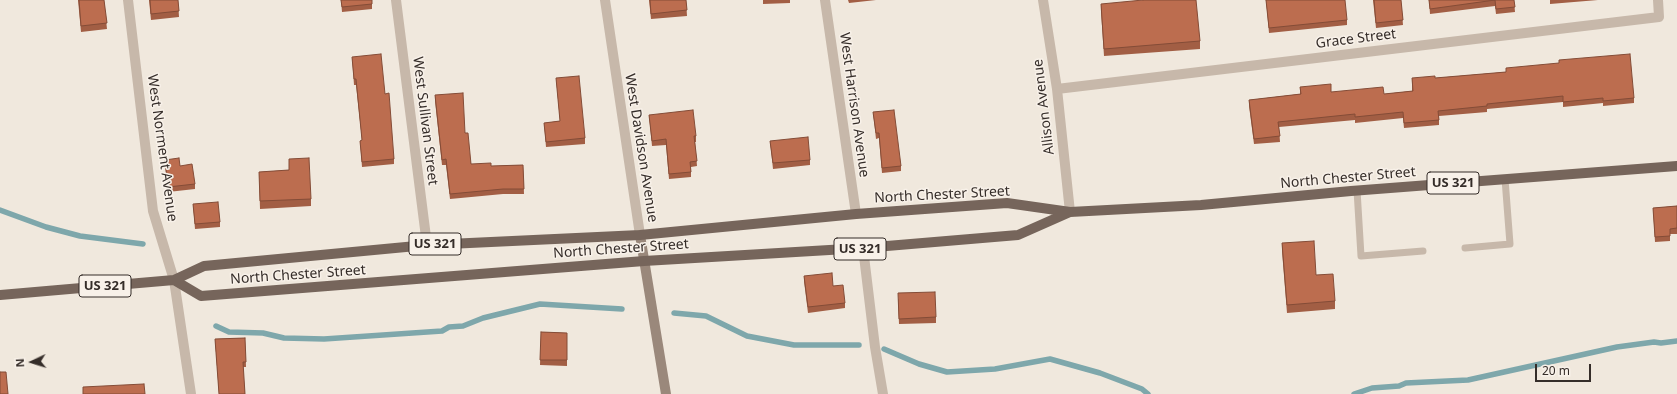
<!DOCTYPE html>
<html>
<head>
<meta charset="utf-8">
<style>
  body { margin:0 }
  #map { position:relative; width:1677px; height:394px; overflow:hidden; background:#f0e8dd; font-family:"Noto Sans",sans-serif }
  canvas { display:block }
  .north { position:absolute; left:12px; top:342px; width:40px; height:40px; -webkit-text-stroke:3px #f8f1e9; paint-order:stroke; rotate:266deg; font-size:11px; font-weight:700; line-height:16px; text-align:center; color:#352d29 }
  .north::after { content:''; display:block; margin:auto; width:14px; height:18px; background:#352d29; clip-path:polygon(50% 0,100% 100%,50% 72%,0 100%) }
  .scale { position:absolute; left:1535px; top:364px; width:56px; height:18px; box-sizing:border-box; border:2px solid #352d29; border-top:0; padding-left:5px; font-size:12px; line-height:14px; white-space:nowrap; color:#352d29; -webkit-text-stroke:3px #f8f1e9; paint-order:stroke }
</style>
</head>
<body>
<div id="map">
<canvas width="1677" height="394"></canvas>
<div class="north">N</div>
<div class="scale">20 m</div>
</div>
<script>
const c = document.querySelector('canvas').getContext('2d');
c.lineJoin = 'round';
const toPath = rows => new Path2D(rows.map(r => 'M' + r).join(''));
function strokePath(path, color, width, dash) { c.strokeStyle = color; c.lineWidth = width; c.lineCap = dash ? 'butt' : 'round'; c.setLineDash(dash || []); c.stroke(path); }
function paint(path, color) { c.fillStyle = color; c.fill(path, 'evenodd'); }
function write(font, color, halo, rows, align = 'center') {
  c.font = font + ' "Noto Sans",sans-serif'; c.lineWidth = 3; c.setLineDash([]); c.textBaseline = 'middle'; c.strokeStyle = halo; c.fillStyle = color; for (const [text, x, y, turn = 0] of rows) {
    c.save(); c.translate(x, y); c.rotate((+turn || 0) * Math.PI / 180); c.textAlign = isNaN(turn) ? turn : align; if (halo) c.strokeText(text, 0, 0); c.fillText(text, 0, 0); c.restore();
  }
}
const stream = toPath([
  [0,210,46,227,80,236,143,244],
  [674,313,706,316,747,336,794,345,859,345],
  [216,326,229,332,263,333,284,338,324,339,442,331,449,327,463,326,483,318,540,304,622,309],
  [884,349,919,364,947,372,995,369,1050,359,1100,373,1142,389,1148,394],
  [1354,394,1372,388,1399,386,1406,383,1468,380,1617,347,1654,342,1661,343,1677,341]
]);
const lane = toPath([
  [1357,190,1361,256,1423,251],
  [1465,248,1510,244,1505,179]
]);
const street = toPath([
  [128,0,153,211,174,280,191,394],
  [396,0,427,245],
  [605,0,640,235],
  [825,0,856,214],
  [1043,0,1057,89,1070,212],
  [1057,89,1659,17,1658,0],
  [863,248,875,347,883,394]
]);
const secondary = toPath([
  [640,235,666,394]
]);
const primary = toPath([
  [174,280,201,296,644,261,863,248,1018,235,1070,212],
  [0,295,174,280,204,266,427,245,640,235,856,214,1007,203,1070,212,1201,205,1351,191,1677,166]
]);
const wall = toPath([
  [78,0,104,0,107,29,81,32],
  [149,0,178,0,179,17,151,20],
  [341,0,372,0,372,9,342,12],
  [649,0,686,0,687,16,651,19],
  [763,0,790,0,790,3,763,4],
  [848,0,876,0,849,3],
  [1266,0,1347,20,1347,25,1269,33],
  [1373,0,1401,0,1403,25,1376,28],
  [1429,0,1514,0,1515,12,1496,14,1495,6,1430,14],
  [1550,0,1598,0,1550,4],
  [1101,4,1200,41,1200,49,1104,56,1101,11],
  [352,57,385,94,394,159,394,164,362,167,360,141,362,140,356,85,354,85],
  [1506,68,1634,98,1634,103,1603,106,1603,103,1563,107,1563,102,1487,109,1487,112,1439,116,1439,125,1404,128,1403,118,1355,123,1355,120,1279,127,1280,142,1254,144,1249,106,1249,100,1300,94,1300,87,1331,92,1384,94,1412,91,1412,78,1435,78,1506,72],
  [556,78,585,138,585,144,546,147,544,123,560,121],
  [435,95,465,133,471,164,491,166,523,165,524,194,503,194,450,199,446,165,442,165,435,101],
  [873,112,901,166,901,171,882,173,879,138,876,139],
  [649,115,696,136,696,142,695,142,697,166,691,167,691,177,669,179,666,145,652,146],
  [770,141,810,160,810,165,773,169],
  [289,159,311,199,311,206,260,209,259,172,289,170],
  [165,160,195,184,195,189,168,192,165,165],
  [193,204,220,222,220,227,195,229],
  [1677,206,1677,234,1670,234,1670,241,1655,242,1653,208],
  [1282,243,1316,275,1335,301,1335,309,1287,313,1282,251],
  [804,276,833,286,845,303,845,308,808,313,804,281],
  [898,299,936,317,936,323,899,324],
  [541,332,567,333,567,366,540,365],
  [245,338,246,367,243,367,245,394,219,394,215,339]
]);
const building = toPath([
  [79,0,104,0,107,23,81,26,79,0],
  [150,0,178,0,179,11,151,14,150,0],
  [341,0,372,0,372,4,342,7,341,0],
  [650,0,686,0,687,10,651,14,650,0],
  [1143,0,1196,0,1200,41,1104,49,1101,4,1143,0],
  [1266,0,1345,0,1347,20,1269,28,1266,0],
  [1374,0,1401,0,1403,20,1376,23,1374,0],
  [1429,0,1514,0,1515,7,1496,9,1495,0,1430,9,1429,0],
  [381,54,385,94,389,93,394,159,362,162,360,141,362,140,356,79,354,79,352,57,381,54],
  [1630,54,1634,98,1603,101,1603,98,1563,102,1563,96,1487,104,1487,106,1438,111,1439,120,1404,123,1403,112,1355,117,1355,114,1278,122,1280,136,1254,139,1249,100,1301,94,1300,87,1331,84,1331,92,1383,87,1384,94,1413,91,1412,78,1435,76,1435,78,1506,72,1506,68,1559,63,1559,60,1630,54],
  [579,76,585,138,546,142,544,123,560,121,556,78,579,76],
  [463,93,465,133,468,133,471,164,491,163,491,166,523,165,524,189,503,189,450,194,446,159,442,160,435,95,463,93],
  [693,110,696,136,694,136,697,161,690,162,691,172,669,174,666,139,652,141,649,115,693,110],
  [894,110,901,166,882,168,879,133,876,133,873,112,894,110],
  [808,137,810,160,773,163,770,141,808,137],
  [179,158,180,166,192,164,195,184,168,187,165,160,179,158],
  [309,158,311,199,260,201,259,172,289,170,289,159,309,158],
  [218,202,220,222,195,224,193,204,218,202],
  [1677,206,1677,228,1670,229,1670,236,1655,237,1653,208,1677,206],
  [1314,241,1316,275,1333,274,1335,301,1287,305,1282,243,1314,241],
  [832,273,833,286,843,285,845,303,808,307,804,276,832,273],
  [935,292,936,317,899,319,898,293,935,292],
  [541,332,567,333,567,360,540,360,541,332],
  [245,338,246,362,243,362,245,394,219,394,215,339,245,338],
  [0,372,6,372,8,394,0,394,0,372],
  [144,384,145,394,83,394,83,387,144,384]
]);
const shields = [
  [1453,183,52],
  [435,244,52],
  [860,249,52],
  [105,286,52]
];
const shieldNames = [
  ["US 321",1453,183],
  ["US 321",435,244],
  ["US 321",860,249],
  ["US 321",105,286]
];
const streetNames = [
  ["Grace Street",1356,39,-7],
  ["West Harrison Avenue",854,105,82],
  ["Allison Avenue",1044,107,-97],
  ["West Sullivan Street",425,121,83],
  ["West Norment Avenue",162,148,82],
  ["West Davidson Avenue",641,148,81],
  ["North Chester Street",1348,178,-5],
  ["North Chester Street",942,195,-3],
  ["North Chester Street",621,249,-4],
  ["North Chester Street",298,275,-4]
];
strokePath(stream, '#7ea7ab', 5.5);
strokePath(lane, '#c7b8aa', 7);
strokePath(street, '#c7b8aa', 10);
strokePath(secondary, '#9a887b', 10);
strokePath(primary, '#76655b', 10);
paint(wall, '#a25e44');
paint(building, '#bc6d4f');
strokePath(building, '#844c37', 1);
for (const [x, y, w] of shields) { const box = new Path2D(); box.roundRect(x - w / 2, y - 11, w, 22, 3); c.fillStyle = '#f8f1e9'; c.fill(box); strokePath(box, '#352d29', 1); }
write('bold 13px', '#352d29', null, shieldNames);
write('14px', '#352d29', '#f8f1e9', streetNames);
</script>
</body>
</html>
